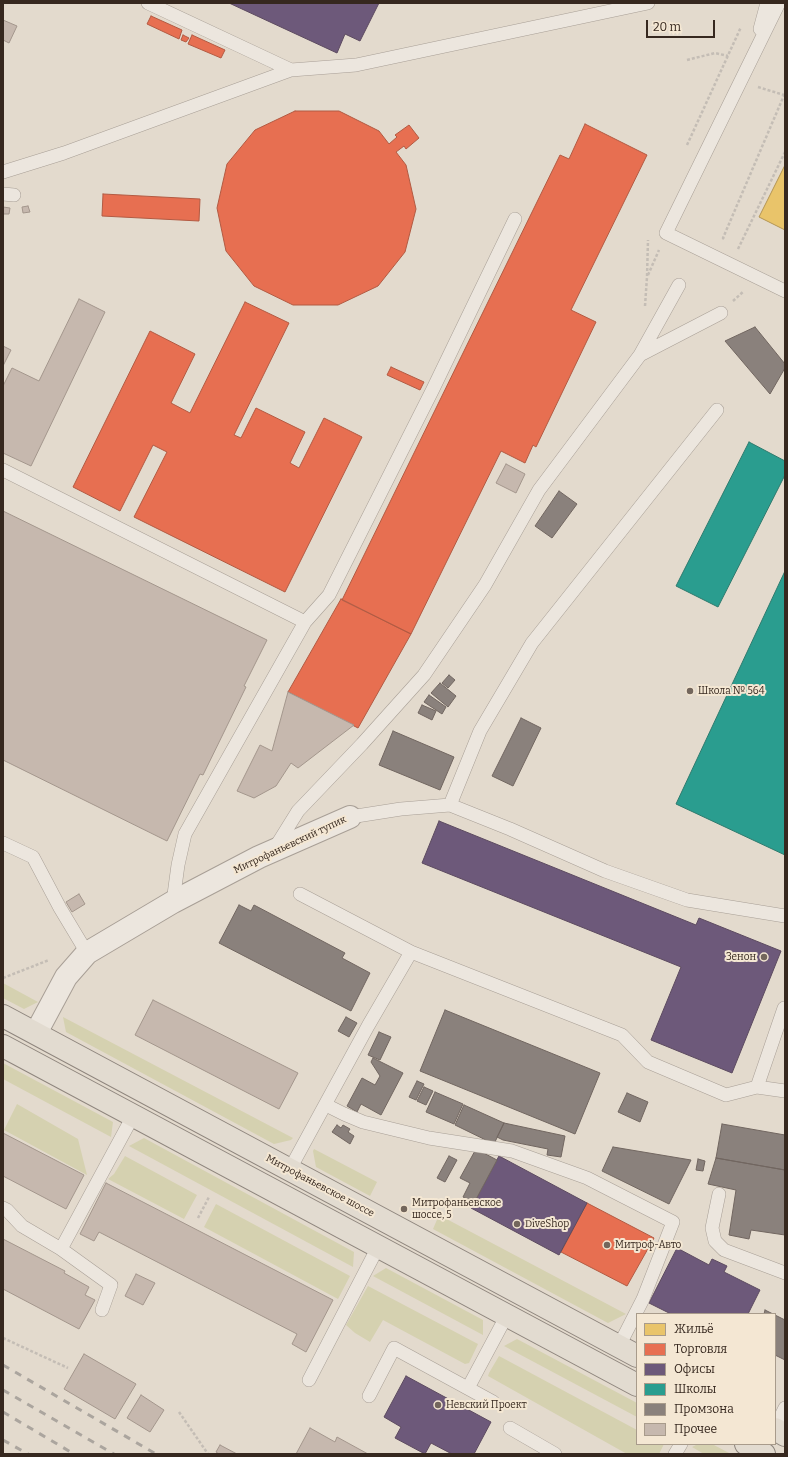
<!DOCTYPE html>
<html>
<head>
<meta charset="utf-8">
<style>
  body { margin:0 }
  #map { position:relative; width:788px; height:1457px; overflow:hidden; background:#e3dacd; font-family:Bitter,serif }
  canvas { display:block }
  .frame { position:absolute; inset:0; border:4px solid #36281f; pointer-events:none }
  .legend { position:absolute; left:636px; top:1313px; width:140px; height:132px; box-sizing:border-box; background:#f4e7d3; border:1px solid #a89b8b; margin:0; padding:5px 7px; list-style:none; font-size:12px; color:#36281f }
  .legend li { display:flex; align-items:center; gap:8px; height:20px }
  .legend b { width:20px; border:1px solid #a89b8b }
  .scale { position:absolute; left:646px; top:20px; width:69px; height:18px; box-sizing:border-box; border:2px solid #36281f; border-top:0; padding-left:5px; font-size:12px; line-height:14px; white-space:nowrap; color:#36281f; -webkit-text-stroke:3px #f4e7d3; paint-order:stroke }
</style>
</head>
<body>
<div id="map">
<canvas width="788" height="1457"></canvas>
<div class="frame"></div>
<ul class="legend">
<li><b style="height:11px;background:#e9c46a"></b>Жильё</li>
<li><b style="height:11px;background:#e76f51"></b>Торговля</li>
<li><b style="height:11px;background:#6d597a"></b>Офисы</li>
<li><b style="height:11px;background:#2a9d8f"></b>Школы</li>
<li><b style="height:11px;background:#8a817c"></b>Промзона</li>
<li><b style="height:11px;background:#c6b8ae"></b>Прочее</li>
</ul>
<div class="scale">20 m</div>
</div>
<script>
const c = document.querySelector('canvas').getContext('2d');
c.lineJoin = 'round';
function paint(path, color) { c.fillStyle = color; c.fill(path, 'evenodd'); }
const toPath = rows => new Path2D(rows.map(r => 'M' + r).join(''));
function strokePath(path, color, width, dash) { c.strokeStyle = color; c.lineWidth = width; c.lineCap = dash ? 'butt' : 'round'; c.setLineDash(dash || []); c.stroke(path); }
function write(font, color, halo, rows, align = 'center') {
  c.font = font + ' Bitter,serif'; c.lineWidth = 4; c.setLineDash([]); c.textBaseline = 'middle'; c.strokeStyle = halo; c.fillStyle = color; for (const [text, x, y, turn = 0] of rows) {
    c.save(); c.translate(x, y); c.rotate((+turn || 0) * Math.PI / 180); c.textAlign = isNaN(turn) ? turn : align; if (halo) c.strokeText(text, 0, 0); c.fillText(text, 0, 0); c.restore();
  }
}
const green = toPath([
  [3,983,38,1002,24,1009,3,998],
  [63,1017,293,1138,291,1140,274,1144,66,1032],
  [3,1063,113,1122,111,1137,3,1079],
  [17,1104,78,1139,87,1175,4,1130],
  [144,1138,354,1252,353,1267,129,1146],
  [314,1149,377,1182,370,1196,316,1167,313,1151],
  [125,1156,197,1195,184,1219,108,1179,114,1174],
  [216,1204,350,1276,338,1299,204,1227],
  [439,1215,626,1314,608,1323,433,1229],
  [386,1268,483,1320,483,1335,373,1276],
  [368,1286,478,1344,469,1363,465,1364,383,1320,370,1342,355,1333,346,1325],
  [517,1339,637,1403,637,1417,504,1346],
  [499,1356,637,1430,637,1444,664,1444,659,1454,627,1454,488,1376,489,1373],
  [698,1444,712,1444,731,1454,704,1454,692,1447]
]);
const homes = toPath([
  [785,165,785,230,759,217,785,165]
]);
const shops = toPath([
  [151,16,182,30,179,39,147,24,151,16],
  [183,35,189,38,186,42,181,40,183,35],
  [192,35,225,50,221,58,188,44,192,35],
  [295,111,339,111,379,131,389,144,397,137,395,135,409,125,419,138,406,149,404,146,396,152,406,165,416,209,405,252,378,286,338,305,293,305,254,286,226,251,217,208,227,164,255,130,295,111],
  [585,124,647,155,571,310,596,322,536,447,533,445,525,463,501,451,411,634,342,600,560,155,569,159,585,124],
  [103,194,200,199,199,221,102,216,103,194],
  [245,302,289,323,234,435,241,438,256,408,305,432,290,463,299,468,324,418,362,437,285,592,134,517,167,452,153,445,120,511,73,487,150,331,195,354,171,403,190,413,245,302],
  [391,367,424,382,420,390,387,375,391,367],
  [341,599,411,634,358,728,288,692,341,599],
  [587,1203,654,1238,627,1286,561,1252,587,1203]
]);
const offices = toPath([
  [229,3,379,3,360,41,345,34,337,53,229,3],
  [439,821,696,925,699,918,781,951,732,1073,651,1040,681,967,422,863,439,821],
  [499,1156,587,1203,559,1255,471,1208,499,1156],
  [677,1248,709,1265,712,1259,727,1266,724,1272,760,1290,748,1314,671,1314,649,1303,677,1248],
  [406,1376,491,1422,474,1454,452,1454,431,1443,425,1454,395,1438,401,1427,384,1417,406,1376]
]);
const schools = toPath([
  [749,442,785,461,785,475,718,607,676,586,749,442],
  [785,571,785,855,676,804,785,571]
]);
const industry = toPath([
  [755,327,785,364,785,368,770,394,725,341,755,327],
  [559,491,577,504,552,538,535,526,559,491],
  [449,675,455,680,448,688,442,683,449,675],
  [440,683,456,696,448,707,431,693,440,683],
  [429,695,446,707,442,714,424,702,429,695],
  [422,705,436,711,432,720,418,713,422,705],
  [521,718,541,728,513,786,492,776,521,718],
  [393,731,454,757,440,790,379,765,393,731],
  [239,905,251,911,254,905,345,953,342,958,370,973,351,1011,219,943,239,905],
  [445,1010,600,1073,575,1134,420,1071,445,1010],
  [346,1017,357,1023,349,1037,338,1031,346,1017],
  [379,1032,391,1037,380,1060,368,1055,379,1032],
  [373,1058,403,1073,381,1115,361,1104,357,1112,347,1106,362,1078,375,1085,380,1076,371,1062,373,1058],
  [417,1081,424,1084,416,1100,409,1097,417,1081],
  [424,1087,433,1091,426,1105,417,1101,424,1087],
  [435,1092,463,1104,454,1124,426,1112,435,1092],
  [627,1093,648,1102,640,1122,618,1112,627,1093],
  [464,1105,504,1123,494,1144,455,1125,464,1105],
  [504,1123,565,1136,561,1157,547,1155,548,1149,503,1140,497,1137,504,1123],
  [722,1124,785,1135,785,1170,716,1158,722,1124],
  [337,1125,341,1128,343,1125,350,1129,348,1132,354,1136,350,1144,332,1132,337,1125],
  [613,1147,691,1160,669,1204,602,1171,613,1147],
  [476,1149,497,1160,474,1203,463,1197,470,1183,460,1178,476,1149],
  [449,1156,457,1160,445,1182,437,1178,449,1156],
  [716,1158,785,1170,785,1235,751,1230,749,1239,729,1235,736,1190,708,1184,716,1158],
  [698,1159,705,1161,703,1171,696,1170,698,1159],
  [765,1310,773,1314,764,1314,765,1310],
  [775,1315,785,1320,785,1360,775,1355,775,1315]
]);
const building = toPath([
  [3,20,17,26,9,43,3,40,3,20],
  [28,206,30,212,23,213,22,207,28,206],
  [3,207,10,208,9,214,3,214,3,207],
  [79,299,105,312,31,466,3,453,3,386,12,368,39,381,79,299],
  [3,346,11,350,3,366,3,346],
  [506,464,525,474,516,493,496,483,506,464],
  [3,511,267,640,244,686,246,687,203,775,200,774,167,841,3,760,3,511],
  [288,692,354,725,298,768,291,763,276,786,254,798,237,791,260,745,272,751,288,692],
  [79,894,85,904,72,912,66,902,79,894],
  [153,1000,298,1073,279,1109,135,1035,153,1000],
  [3,1133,84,1175,66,1209,3,1176,3,1133],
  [106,1183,333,1300,306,1352,292,1344,297,1334,99,1232,94,1241,80,1234,106,1183],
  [3,1239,65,1271,64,1273,89,1287,85,1295,95,1300,79,1329,3,1289,3,1239],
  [136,1274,155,1283,143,1305,125,1296,136,1274],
  [84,1354,136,1384,115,1419,64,1389,84,1354],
  [141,1395,164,1410,150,1432,127,1418,141,1395],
  [310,1428,335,1442,337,1437,368,1454,296,1454,310,1428],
  [220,1445,237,1454,219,1454,216,1452,220,1445]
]);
const path = toPath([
  [687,60,715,53,728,56],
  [758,87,784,95],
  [687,145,741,27],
  [724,239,723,238,785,93],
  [738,249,785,152],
  [648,275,659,250],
  [733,301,744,291],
  [645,306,647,277,648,240],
  [3,978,49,960],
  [198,1218,209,1197],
  [3,1338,68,1368],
  [179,1412,208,1454]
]);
const lane = toPath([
  [148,3,291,70],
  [779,3,666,233,785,291],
  [760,29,767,3],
  [3,172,64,153,291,70,356,65,648,3],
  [3,194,14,195],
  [640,355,721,313],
  [3,470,305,622],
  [450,805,480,731,532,643,717,410],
  [350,817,401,809,450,805,510,829,605,871,687,900,785,916],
  [3,843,33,857,60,908,87,953],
  [275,848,298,811,362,744,424,675,485,585,539,490,640,355,679,285],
  [300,894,411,952],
  [173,902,178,865,185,834,305,622,329,595,433,389,515,219],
  [757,1087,784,1008],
  [326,1105,344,1114,363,1122,429,1138,512,1151,587,1178,673,1222,643,1299,619,1346],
  [290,1169,368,1026,411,952,622,1035,648,1062,726,1095,757,1087,785,1091],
  [719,1194,712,1228,715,1241,724,1250,785,1273],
  [3,1208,7,1210,22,1226,61,1249,111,1285,102,1310],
  [61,1249,133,1116],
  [309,1380,378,1247],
  [468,1388,507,1315],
  [369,1396,394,1348,493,1402],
  [510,1428,555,1454],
  [775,1428,785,1408],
  [675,1454,681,1444]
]);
const street = toPath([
  [36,1033,66,977,87,953,173,902,259,857,350,817]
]);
const primary = toPath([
  [3,1016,637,1356],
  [3,1046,637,1385],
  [775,1429,785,1435],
  [746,1444,764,1454]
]);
const rail = toPath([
  [3,1365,156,1454],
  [3,1390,114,1454],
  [3,1412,74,1454],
  [3,1440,28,1454]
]);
const markers = [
  [690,691,4,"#73665c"],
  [764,957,4,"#73665c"],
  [404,1209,4,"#73665c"],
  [517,1224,4,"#73665c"],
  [607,1245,4,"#73665c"],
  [438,1405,4,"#73665c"]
];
const poiNames = [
  ["Школа № 564",698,691],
  ["Зенон",756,957,"right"],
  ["Митрофаньевское",412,1203],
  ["шоссе, 5",412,1215],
  ["DiveShop",525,1224],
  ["Митроф-Авто",615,1245],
  ["Невский Проект",446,1405]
];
const streetNames = [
  ["Митрофаньевский тупик",290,845,-25],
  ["Митрофаньевское шоссе",320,1186,28]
];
paint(green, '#d5d1b0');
paint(homes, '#e9c46a');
strokePath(homes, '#b39554', 1);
paint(shops, '#e76f51');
strokePath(shops, '#b25a42', 1);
paint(offices, '#6d597a');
strokePath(offices, '#5c4a5f', 1);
paint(schools, '#2a9d8f');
strokePath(schools, '#2e7a6d', 1);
paint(industry, '#8a817c');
strokePath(industry, '#716660', 1);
paint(building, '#c6b8ae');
strokePath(building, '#a3968c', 1);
strokePath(lane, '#a89f96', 14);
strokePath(street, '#a89f96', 24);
strokePath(primary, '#8e857d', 24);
strokePath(path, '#c4bdb5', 2.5, [3, 2]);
strokePath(lane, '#ece6de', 13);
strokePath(street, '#ece6de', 22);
strokePath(primary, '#e2dbd0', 22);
strokePath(rail, '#aba59e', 3, [7, 7]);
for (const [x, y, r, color] of markers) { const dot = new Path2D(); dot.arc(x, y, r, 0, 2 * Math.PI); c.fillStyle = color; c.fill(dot); strokePath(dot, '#f4e7d3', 1.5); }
write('10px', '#36281f', '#f4e7d3', poiNames, 'left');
write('10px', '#36281f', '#f4e7d3', streetNames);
</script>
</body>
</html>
